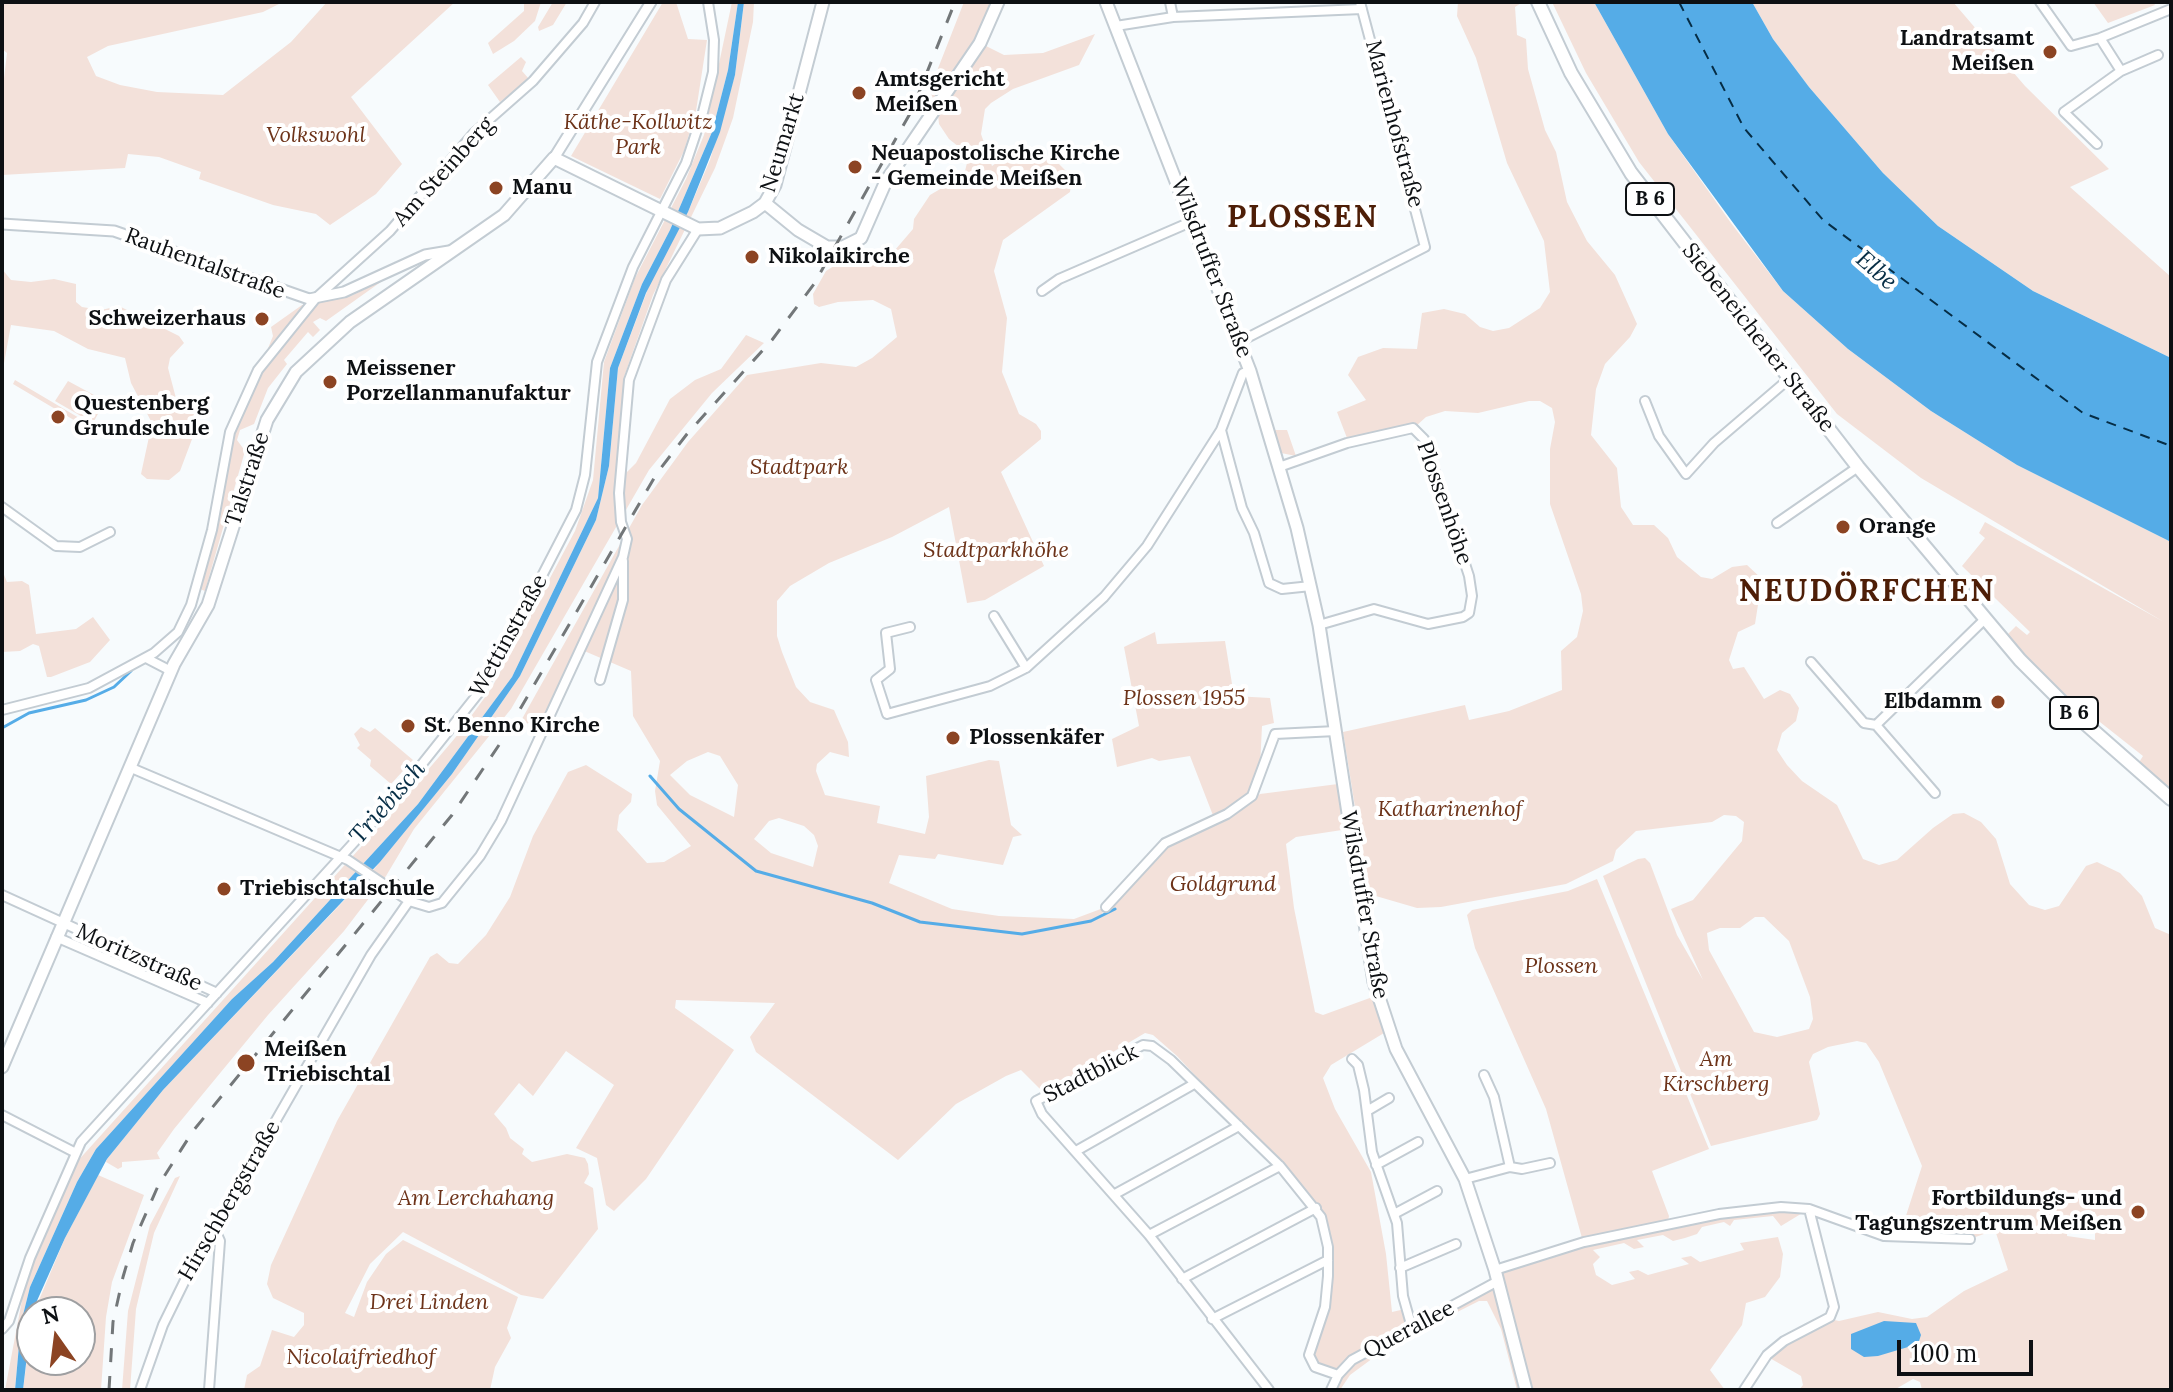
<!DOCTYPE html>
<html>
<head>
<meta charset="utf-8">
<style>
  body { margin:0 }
  #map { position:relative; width:2173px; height:1392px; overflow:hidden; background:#f7fbfd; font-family:Lora,serif }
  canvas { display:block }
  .frame { position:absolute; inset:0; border:4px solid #0d1013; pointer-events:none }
  .north { position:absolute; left:16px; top:1296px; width:80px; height:80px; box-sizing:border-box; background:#fff; border:2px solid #9e9fa1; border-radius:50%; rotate:346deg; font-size:22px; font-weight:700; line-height:32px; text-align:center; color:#0d1013 }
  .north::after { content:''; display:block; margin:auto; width:28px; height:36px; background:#8c4423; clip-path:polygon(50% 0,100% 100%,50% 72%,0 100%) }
  .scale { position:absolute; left:1897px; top:1340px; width:136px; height:36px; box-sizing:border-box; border:4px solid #0d1013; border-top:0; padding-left:10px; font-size:24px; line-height:28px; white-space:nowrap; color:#0d1013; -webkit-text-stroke:6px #fff; paint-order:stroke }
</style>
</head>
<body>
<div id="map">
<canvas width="2173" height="1392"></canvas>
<div class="frame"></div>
<div class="north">N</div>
<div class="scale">100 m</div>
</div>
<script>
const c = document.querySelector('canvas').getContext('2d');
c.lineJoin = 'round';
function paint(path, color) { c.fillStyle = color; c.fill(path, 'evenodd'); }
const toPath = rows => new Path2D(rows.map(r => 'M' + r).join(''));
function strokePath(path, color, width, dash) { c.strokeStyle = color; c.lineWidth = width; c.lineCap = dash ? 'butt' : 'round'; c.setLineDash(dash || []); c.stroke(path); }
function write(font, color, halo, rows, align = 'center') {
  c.font = font + ' Lora,serif'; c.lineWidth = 8; c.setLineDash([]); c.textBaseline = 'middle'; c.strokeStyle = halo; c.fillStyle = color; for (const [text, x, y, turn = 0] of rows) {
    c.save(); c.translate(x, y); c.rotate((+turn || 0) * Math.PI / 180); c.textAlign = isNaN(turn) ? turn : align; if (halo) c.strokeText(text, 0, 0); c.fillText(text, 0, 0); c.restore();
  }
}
const green = toPath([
  [2,2,283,2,263,12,108,46,87,57,96,76,120,85,157,92,223,95,291,42,327,2,455,2,351,97,402,164,376,194,330,225,316,214,273,205,199,179,201,172,159,157,128,154,125,168,2,175,2,95,7,53,2,49],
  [524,2,541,2,535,21,514,41,493,54,488,43,524,11],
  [553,2,567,2,553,25,539,31,538,27],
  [663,2,676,2,688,39,707,40,696,111,684,151,660,199,571,156],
  [732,2,738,2,728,70,712,132,670,230,642,284,610,368,598,498,512,677,418,804,273,962,232,999,96,1149,77,1182,30,1287,21,1323,15,1390,5,1390,26,1279,75,1164,388,817,455,738,491,689,575,531,593,480,604,362,635,278,686,179,704,135],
  [744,2,754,2,753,22,733,118,715,168,653,295,624,377,615,484,636,463,670,399,695,380,721,369,746,335,764,343,712,393,649,470,511,709,414,829,386,876,344,931,268,1015,174,1129,157,1153,160,1159,122,1162,122,1167,118,1169,106,1162,107,1159,163,1090,375,868,452,774,520,676,596,520,609,466,618,368,654,273,688,212,710,160,735,75],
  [964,2,998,2,980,43,1004,55,1043,53,1095,34,1079,65,1013,89,991,103,985,109,981,134,992,166,1014,150,1036,152,1059,164,1072,177,1070,192,1003,240,994,271,1007,318,1002,372,1019,414,1036,424,1041,431,1041,439,1001,472,1044,566,985,600,967,603,949,507,892,537,829,563,790,586,777,601,777,636,782,652,796,687,810,702,834,710,848,742,849,757,830,752,817,764,816,771,825,795,880,806,877,823,925,834,929,817,926,776,989,760,999,761,1011,825,1022,835,1013,837,1003,865,938,854,935,859,899,855,889,883,952,909,999,916,1074,919,1106,907,1100,917,1170,844,1207,828,1260,794,1338,784,1342,830,1296,837,1286,844,1294,908,1315,1012,1323,1015,1378,995,1389,1030,1331,1065,1323,1078,1335,1109,1371,1172,1386,1254,1392,1312,1405,1309,1412,1327,1498,1282,1495,1270,1522,1260,1719,1214,1809,1209,1781,1226,1773,1216,1734,1220,1730,1226,1724,1222,1702,1227,1697,1234,1685,1238,1673,1241,1663,1235,1637,1240,1644,1247,1634,1249,1624,1243,1593,1250,1600,1257,1593,1264,1596,1275,1612,1285,1635,1279,1629,1272,1638,1270,1648,1275,1689,1264,1681,1258,1691,1256,1700,1262,1744,1250,1740,1243,1778,1237,1783,1254,1780,1277,1765,1297,1746,1303,1742,1325,1710,1370,1725,1390,1517,1390,1501,1329,1487,1301,1479,1301,1388,1347,1350,1375,1340,1390,1331,1390,1337,1375,1310,1362,1325,1307,1328,1247,1316,1208,1219,1107,1221,1103,1177,1056,1153,1035,1145,1033,1044,1093,1021,1070,1006,1076,956,1104,898,1160,756,1052,750,1037,775,1003,676,1000,675,1008,734,1050,646,1179,614,1211,606,1205,597,1158,576,1148,614,1085,566,1051,533,1096,519,1083,494,1114,506,1128,510,1138,524,1149,522,1154,532,1162,567,1154,585,1158,588,1164,589,1174,584,1183,593,1188,598,1229,543,1299,521,1295,403,1232,370,1264,345,1313,354,1317,367,1282,386,1254,403,1240,518,1297,507,1328,511,1338,495,1367,490,1390,244,1390,247,1375,260,1366,272,1330,294,1337,304,1325,304,1313,273,1298,267,1284,271,1265,337,1121,430,957,437,953,449,963,458,964,486,935,510,897,533,836,568,772,586,765,632,794,631,802,619,815,617,830,647,863,664,862,691,846,657,805,655,791,660,761,633,716,631,671,582,650,543,728,529,723,518,726,642,505,688,442,747,375,821,363,856,367,872,358,897,337,891,309,873,300,838,302,819,307,814,304,813,294,826,271,853,254,895,250,913,229,914,219,930,195,964,175,969,155,949,139,939,124,937,105,926,99],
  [708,752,720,756,738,785,734,817,690,795,670,775,687,761],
  [779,818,804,826,814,835,818,846,813,867,771,853,754,839,769,821],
  [1458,2,1523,2,1515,7,1517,35,1526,39,1528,69,1545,130,1556,152,1567,202,1587,241,1615,275,1637,324,1630,337,1605,364,1596,389,1591,435,1617,468,1621,507,1633,525,1654,525,1668,538,1677,557,1701,577,1712,579,1732,567,1747,565,1762,579,1755,624,1738,632,1729,660,1733,669,1744,667,1764,699,1780,690,1790,694,1799,708,1796,721,1782,733,1777,750,1787,765,1802,781,1837,805,1863,859,1879,865,1897,860,1933,828,1953,814,1964,813,1981,822,1996,839,2010,884,2029,905,2045,910,2059,906,2086,866,2097,862,2120,873,2142,896,2155,928,2171,935,2171,1390,1922,1390,1920,1382,1913,1379,1894,1390,1799,1390,1803,1385,1801,1376,1768,1357,1785,1342,1830,1319,1839,1321,1878,1312,1912,1319,1927,1317,1964,1291,2008,1270,1995,1230,1970,1239,1906,1238,1903,1225,1922,1166,1879,1062,1866,1043,1857,1041,1828,1047,1813,1054,1809,1062,1820,1114,1817,1120,1711,1146,1603,876,1638,859,1645,858,1650,863,1677,935,1703,980,1671,909,1693,900,1742,841,1744,822,1736,816,1724,815,1712,822,1636,831,1616,850,1613,861,1566,884,1441,907,1417,908,1369,894,1343,732,1465,705,1469,720,1509,711,1562,690,1561,651,1577,637,1583,611,1581,594,1550,504,1550,449,1555,422,1552,408,1540,401,1529,401,1478,413,1445,411,1426,417,1415,427,1347,438,1337,412,1366,400,1348,375,1358,357,1383,348,1417,349,1422,313,1444,309,1465,314,1480,327,1493,331,1509,328,1540,308,1550,292,1544,241,1507,163,1476,58,1457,16],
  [1755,917,1764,917,1789,941,1810,997,1813,1019,1809,1029,1777,1037,1754,1032,1709,950,1707,933,1720,928,1740,928],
  [2095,1212,2095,1240,2067,1236,2068,1217],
  [1552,2,1594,2,1668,134,1731,223,1783,291,1848,349,1931,411,2017,465,2171,542,2171,792,2138,764,2143,756,2053,685,2006,636,2016,626,2027,635,2030,632,1962,566,1985,538,1979,533,1985,522,2164,622,1921,478,1837,414,1639,162,1586,73],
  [1752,2,1953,2,2025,86,2109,169,2070,187,2171,277,2171,358,2033,291,1938,226,1883,173,1809,87,1773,39],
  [2093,2,2153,2,2155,5,2108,23],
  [521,57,526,62,522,71,529,79,500,102,488,85],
  [2,269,11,280,31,282,54,279,76,284,76,302,82,307,101,310,119,306,179,336,184,343,170,358,168,368,177,402,200,418,180,471,169,480,147,479,141,474,152,423,131,383,125,358,88,349,54,331,11,325,2,374],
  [385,279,326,321,320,318,313,322,320,330,313,337,308,332,284,360,287,364,268,388,254,424,240,430,237,440,245,451,205,591,200,589,222,500,228,447,273,336,271,327,302,305,351,296],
  [15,380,91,425,89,429,13,384],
  [68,381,105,401,93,423,55,401],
  [1275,430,1287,430,1296,456,1281,453],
  [2,570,7,582,22,581,29,585,36,634,76,629,93,617,110,640,90,662,51,677,47,677,39,646,33,644,20,651,2,652],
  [1155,632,1157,644,1225,641,1234,696,1270,698,1274,723,1262,726,1260,767,1251,790,1214,818,1190,756,1159,761,1152,758,1117,767,1112,739,1139,726,1124,647],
  [361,727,370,732,375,728,413,760,391,784,370,766,371,760,357,748,360,745,354,734],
  [1597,879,1709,1149,1652,1171,1669,1216,1668,1221,1582,1238,1546,1109,1475,948,1467,915,1472,910,1568,891],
  [98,1175,144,1195,112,1282,106,1317,101,1390,23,1390,32,1320,32,1360,80,1360,80,1312,34,1312,65,1238],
  [180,1176,154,1233,136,1309,130,1390,122,1390,128,1311,150,1225,175,1178]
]);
const water = toPath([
  [738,2,744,2,735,75,720,132,688,212,646,293,618,368,609,466,596,520,520,676,452,774,380,862,163,1090,107,1159,65,1238,32,1312,23,1390,15,1390,21,1323,30,1287,77,1182,96,1149,232,999,273,962,418,804,512,677,598,498,610,368,642,284,670,230,712,132,728,70],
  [1594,2,1752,2,1773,39,1809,87,1883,173,1938,226,2033,291,2171,358,2171,542,2017,465,1931,411,1848,349,1783,291,1668,134],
  [1884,1321,1916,1323,1921,1335,1918,1344,1878,1356,1864,1357,1851,1349,1851,1334]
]);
const stream = toPath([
  [2,728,29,713,86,700,114,687,131,671],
  [650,776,679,809,756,871,872,903,920,922,1022,934,1091,921,1115,909]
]);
const ferry = toPath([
  [1679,2,1744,128,1823,220,2083,413,2171,446]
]);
const minor = toPath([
  [1170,2,1173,17],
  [2040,2,2071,46,2100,38,2171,9],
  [1116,26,1173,17,1362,9],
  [2121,71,2158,55],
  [2097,144,2064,112,2121,71,2100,38],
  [1042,291,1059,279,1193,221],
  [1241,341,1425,247,1360,2],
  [1645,401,1659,436,1686,474,1714,443,1790,378],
  [1221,430,1242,508,1254,533,1269,583,1282,589,1311,586],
  [1279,467,1347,443,1413,428,1424,439,1469,576,1472,596,1469,613,1463,617,1428,624,1374,609,1319,625],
  [2,507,56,546,80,547,110,532],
  [1777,523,1858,467],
  [994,616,1026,668],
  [910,627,886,633,890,669,876,680,887,714,990,686,1026,668,1104,597,1147,546,1221,430,1243,373,1250,371],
  [146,658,171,671],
  [1811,662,1864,723,1876,725,1935,793],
  [600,680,623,600,623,561],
  [2,710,89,688,154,653,178,632,191,605,212,530,230,432,258,370,316,298,390,231,474,133,533,81,583,23,595,2],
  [1876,725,1985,619],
  [129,767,348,860,409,901,429,907,442,903,480,856,501,821,623,557,627,539,621,522,619,493,629,380,666,280,698,229],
  [2,895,217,993],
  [1106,907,1165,843,1227,814,1252,796,1275,734,1336,731],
  [56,937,208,1003],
  [1352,1059,1358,1065,1364,1090,1372,1152,1397,1223,1403,1296,1412,1328],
  [1367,1111,1389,1098],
  [2,1115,76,1153],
  [1076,1151,1194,1084],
  [1376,1165,1418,1142],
  [1510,1167,1522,1169,1550,1163],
  [1465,1179,1510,1167,1494,1097,1484,1075],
  [1115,1194,1239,1126],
  [1394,1214,1437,1191],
  [1149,1235,1280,1166],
  [1400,1268,1456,1244],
  [1495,1270,1584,1242,1719,1214,1781,1207,1809,1209,1884,1236,1970,1239],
  [1182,1279,1316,1208],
  [1212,1319,1328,1260],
  [2,1329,9,1321,30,1258,81,1142,399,793,481,690,513,632,576,510,585,475,597,362,633,267,686,163,703,112,713,72,714,40,708,2],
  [140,1390,163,1325,190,1270,371,955,409,901],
  [209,1390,220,1241,215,1230],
  [1269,1390,1149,1235,1042,1114,1036,1101,1143,1045,1152,1046,1171,1060,1280,1166,1321,1217,1328,1247,1328,1276,1325,1307,1309,1355,1315,1367,1338,1375],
  [1331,1390,1338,1375,1352,1360,1498,1281],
  [1744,1390,1767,1355,1784,1341,1830,1317,1834,1307,1809,1209]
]);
const tertiary = toPath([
  [554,158,651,2],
  [2,224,114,231,309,299,344,292,425,255,449,251]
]);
const secondary = toPath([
  [1106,2,1250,371,1297,528,1319,625,1374,982,1396,1049,1465,1179,1495,1270,1526,1390],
  [765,203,798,230,827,247,843,247,861,238,886,181,980,43,998,2],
  [2,1067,174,664,208,605,267,420,296,372,350,322,504,215,554,158,698,229,720,228,753,212,765,203,775,185,823,2]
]);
const primary = toPath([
  [1538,2,1571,73,1631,173,1858,467,2020,660,2071,711,2171,799]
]);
const rail = toPath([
  [109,1390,113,1322,123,1277,133,1243,158,1186,193,1131,452,815,501,742,657,473,687,434,772,340,814,284,912,110,955,2]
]);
const markers = [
  [2050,52,8,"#8c4423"],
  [859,93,8,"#8c4423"],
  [855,167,8,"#8c4423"],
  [496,188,8,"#8c4423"],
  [752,257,8,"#8c4423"],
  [262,319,8,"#8c4423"],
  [330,382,8,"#8c4423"],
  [58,417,8,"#8c4423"],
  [1843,527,8,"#8c4423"],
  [1998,702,8,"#8c4423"],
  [408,726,8,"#8c4423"],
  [953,738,8,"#8c4423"],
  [224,889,8,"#8c4423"],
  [246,1063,10,"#8c4423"],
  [2138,1212,8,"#8c4423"]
];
const shields = [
  [1650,199,48],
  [2074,713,48]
];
const shieldNames = [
  ["B 6",1650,199],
  ["B 6",2074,713]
];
const poiNames = [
  ["Landratsamt",2034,39,"right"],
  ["Meißen",2034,64,"right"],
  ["Amtsgericht",875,80],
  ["Meißen",875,105],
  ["Neuapostolische Kirche",871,154],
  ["- Gemeinde Meißen",871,179],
  ["Manu",512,188],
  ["Nikolaikirche",768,257],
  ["Schweizerhaus",246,319,"right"],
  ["Meissener",346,369],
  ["Porzellanmanufaktur",346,394],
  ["Questenberg",74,404],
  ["Grundschule",74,429],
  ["Orange",1859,527],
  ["Elbdamm",1982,702,"right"],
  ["St. Benno Kirche",424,726],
  ["Plossenkäfer",969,738],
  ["Triebischtalschule",240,889],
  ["Meißen",264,1050],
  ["Triebischtal",264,1075],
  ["Fortbildungs- und",2122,1199,"right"],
  ["Tagungszentrum Meißen",2122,1224,"right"]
];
const parkNames = [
  ["Käthe-Kollwitz",638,123],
  ["Park",638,148],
  ["Volkswohl",316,136],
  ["Stadtpark",799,468],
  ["Stadtparkhöhe",996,551],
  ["Plossen 1955",1184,699],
  ["Katharinenhof",1450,810],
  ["Goldgrund",1223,885],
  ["Plossen",1561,967],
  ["Am",1716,1060],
  ["Kirschberg",1716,1085],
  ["Am Lerchahang",476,1199],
  ["Drei Linden",429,1303],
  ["Nicolaifriedhof",361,1358]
];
const streetNames = [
  ["Marienhofstraße",1394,124,75],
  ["Neumarkt",783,143,-73],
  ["Am Steinberg",444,172,-48],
  ["Rauhentalstraße",205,264,20],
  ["Wilsdruffer Straße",1211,268,69],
  ["Siebeneichener Straße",1758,338,52],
  ["Talstraße",248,479,-72],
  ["Plossenhöhe",1444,503,71],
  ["Wettinstraße",509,636,-61],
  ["Wilsdruffer Straße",1364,905,80],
  ["Moritzstraße",139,958,24],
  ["Stadtblick",1091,1074,-27],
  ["Hirschbergstraße",230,1201,-60],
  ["Querallee",1409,1330,-28]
];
const waterNames = [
  ["Elbe",1876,271,42],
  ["Triebisch",388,803,-49]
];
const districtNames = [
  ["PLOSSEN",1303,218],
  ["NEUDÖRFCHEN",1867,592]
];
paint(green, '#f3e1da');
paint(water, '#55ace7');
strokePath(stream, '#55ace7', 3);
strokePath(ferry, '#062d45', 2, [10, 8]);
strokePath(minor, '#c3ccd3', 12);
strokePath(tertiary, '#c3ccd3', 13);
strokePath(secondary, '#c3ccd3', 15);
strokePath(primary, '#c3ccd3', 16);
strokePath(minor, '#fff', 8);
strokePath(tertiary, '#fff', 9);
strokePath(secondary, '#fff', 11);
strokePath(primary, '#fff', 12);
strokePath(rail, '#737779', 3, [14, 14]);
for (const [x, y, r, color] of markers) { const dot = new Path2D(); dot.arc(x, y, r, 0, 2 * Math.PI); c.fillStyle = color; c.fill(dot); strokePath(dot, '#fff', 3); }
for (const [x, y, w] of shields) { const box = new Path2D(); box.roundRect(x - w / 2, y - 16, w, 32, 6); c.fillStyle = '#fff'; c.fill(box); strokePath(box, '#0d1013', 2); }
write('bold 20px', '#0d1013', null, shieldNames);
write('bold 22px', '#0d1013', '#fff', poiNames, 'left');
write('italic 22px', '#6d3319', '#fff', parkNames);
write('22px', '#0d1013', '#fff', streetNames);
write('italic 24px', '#062d45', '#fff', waterNames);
c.letterSpacing = '2px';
write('bold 30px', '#4e1e07', '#fff', districtNames);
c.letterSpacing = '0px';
</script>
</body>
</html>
